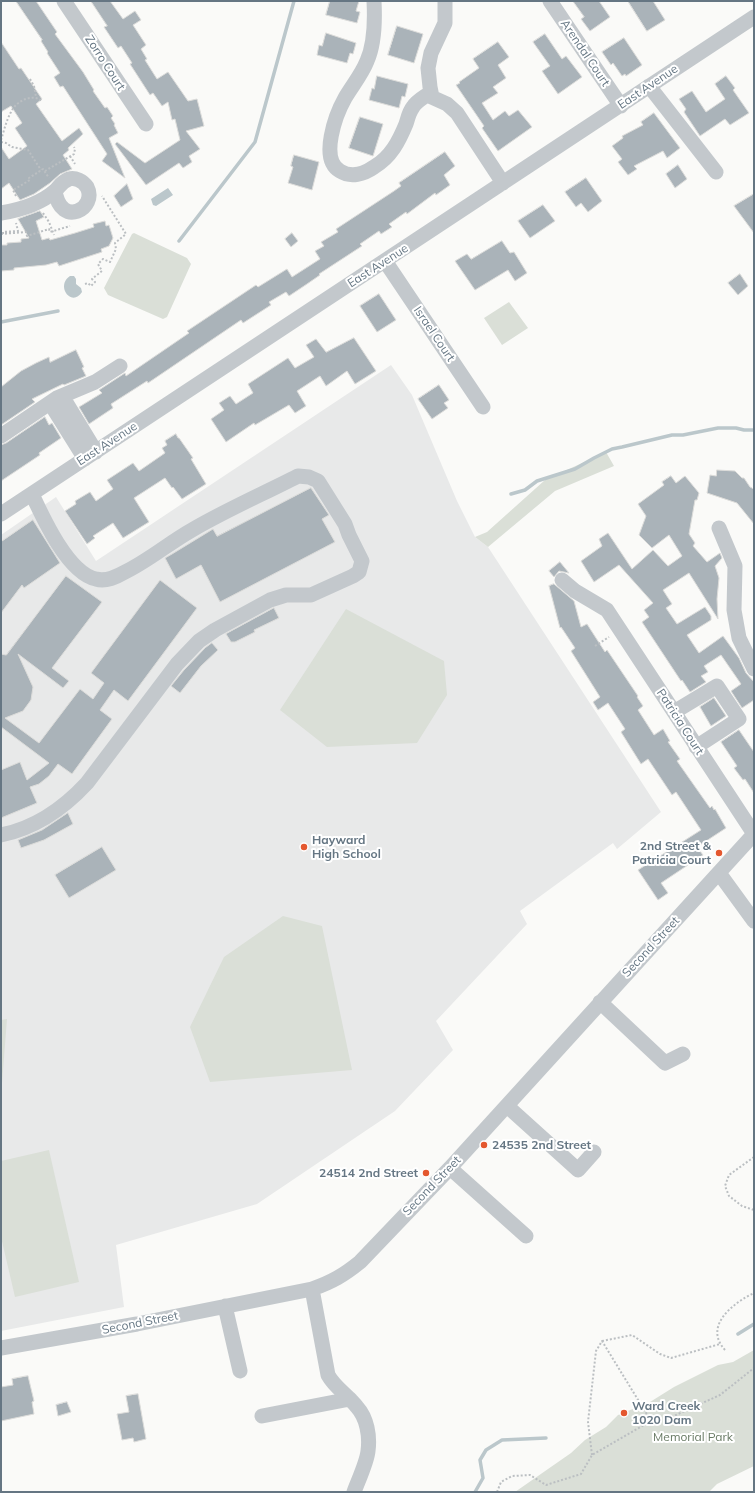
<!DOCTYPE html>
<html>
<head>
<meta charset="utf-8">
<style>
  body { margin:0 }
  #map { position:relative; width:755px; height:1493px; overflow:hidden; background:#fafaf8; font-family:Mulish,sans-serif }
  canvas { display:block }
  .frame { position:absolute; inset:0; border:2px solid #657683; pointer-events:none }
</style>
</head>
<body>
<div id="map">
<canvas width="755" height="1493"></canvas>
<div class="frame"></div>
</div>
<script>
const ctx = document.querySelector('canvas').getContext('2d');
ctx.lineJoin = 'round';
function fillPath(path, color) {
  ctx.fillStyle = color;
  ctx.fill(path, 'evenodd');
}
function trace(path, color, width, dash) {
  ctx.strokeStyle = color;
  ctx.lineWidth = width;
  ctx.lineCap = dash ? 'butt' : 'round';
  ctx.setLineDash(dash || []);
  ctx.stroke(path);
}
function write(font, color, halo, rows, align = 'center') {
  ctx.font = font + ' Mulish,sans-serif';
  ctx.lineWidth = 4;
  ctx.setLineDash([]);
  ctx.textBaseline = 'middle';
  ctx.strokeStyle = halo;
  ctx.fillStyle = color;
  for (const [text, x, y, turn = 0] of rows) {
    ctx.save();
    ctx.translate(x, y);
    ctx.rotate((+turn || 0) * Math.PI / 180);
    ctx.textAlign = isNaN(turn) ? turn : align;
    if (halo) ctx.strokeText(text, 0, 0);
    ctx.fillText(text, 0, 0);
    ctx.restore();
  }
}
fillPath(new Path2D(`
  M391,365L412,395L457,501L475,537L488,547L661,812L617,849L613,843L520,911L527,924L436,1021L453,1050L395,1111L257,1204L116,1245L124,1307L1,1331V535L56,497L96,561Z`), '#e8e9e9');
fillPath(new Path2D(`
  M134,233L187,258L191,264L167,317L163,319L108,295L104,288L132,234Z
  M509,302L528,328L502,345L484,318Z
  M606,452L614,466L555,491L488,547L475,537L487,532L545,480Z
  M346,609L444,661L447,695L417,743L327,747L280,710Z
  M283,916L322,926L352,1070L210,1082L190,1027L224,957Z
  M7,1019L1,1096V1020Z
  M49,1150L79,1282L15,1297L1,1237V1161Z
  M754,1350V1466L717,1484L709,1492H515L571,1453L585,1440L606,1427L618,1415L650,1402L674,1387L718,1365L733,1362Z`), '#dadfd7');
fillPath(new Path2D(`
  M168,188L173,195L156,206L153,205L151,199Z
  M70,276H74L76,279V284L81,288L82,292C72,308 55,286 70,276Z`), '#bbc7cb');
trace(new Path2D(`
  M179,241L255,142L294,1
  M1,322L58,311
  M511,494L525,490L537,481L575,469L594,458L612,449L622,447L672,435H683L718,428H736L744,430H754
  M738,1334L754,1324
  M475,1492L483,1478L480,1460L486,1450L502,1440L546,1438`), '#bbc7cb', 3.5);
const building = new Path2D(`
  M16,1H36L57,32L55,34L83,72L94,90L93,91L105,108L107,107L113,116L111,118L115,124L114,125L118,133L109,138L125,178L102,161L107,154L63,86L60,87L54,77L60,73L47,53L48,52L41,41L42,40Z
  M91,1H110L123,19L135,11L141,20L133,25L146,45L141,49L147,59L145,60L157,79L168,72L188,101L197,99L204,126L186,131L200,149L189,156L192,162L183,168L179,163L146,185L115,144L117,142L145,163L180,140L175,119L172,120L168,102L162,106L153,93L150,95L130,64L132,63L121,46L118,48L104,27L107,26Z
  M330,1H359L356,11L360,12L357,23L326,15Z
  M573,1H599L610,17L590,31L581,19L584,17Z
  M628,1H653L665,20L647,31Z
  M397,26L423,34L414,63L388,55Z
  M326,33L356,43L353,54L350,53L347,63L317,55L319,45L322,46Z
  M545,34L562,59L566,56L582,77L558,94L542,71L550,66L533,42Z
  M624,38L642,65L626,76L625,74L622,76L613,63L611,65L602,52Z
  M1,42L19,69L21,68L42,99L36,104L62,141L79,128L83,134L68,148L69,150L63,155L72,169L60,174L50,183L34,194L20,200L9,183L1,189V147L9,159L27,146L15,128L22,123L11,106L1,112Z
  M498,42L509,57L498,65L506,78L493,87L498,93L482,103L493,120L505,111L509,116L518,110L532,127L498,151L482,128L484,126L456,85L460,83L459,82L479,68L473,59Z
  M377,76L408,84L405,97L402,96L399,108L369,100L372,88L374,89Z
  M726,76L735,88L733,90L749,113L730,125L725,119L700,136L684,112L686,109L679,99L692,91L706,112L725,99L715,84Z
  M654,113L680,148L667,158L663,151L634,166L637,169L628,175L618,162L622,159L612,146L623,138L622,136L643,125L641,122Z
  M360,117L383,124L373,156L349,148Z
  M445,152L455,166L444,175L450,185L436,195L435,193L407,214L406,212L389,224L392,227L381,234L379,231L360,244L362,246L319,274L320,275L307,284L289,296L286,292L269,302L271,305L243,323L241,320L148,383L147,381L111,404L113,408L89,424L79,407L102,393L99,390L125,373L126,376L189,333L187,331L256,285L258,287L287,269L292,277L320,259L315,251L324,246L321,242L338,232L336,229L394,191L401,186L399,183Z
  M294,155L319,162L312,190L288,183L293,167L291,166Z
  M678,165L687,179L675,188L666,174Z
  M586,178L602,201L588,212L581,203L576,207L565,192Z
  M127,184L133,199L121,207L114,196Z
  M754,194V233L734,206Z
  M543,205L555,221L530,238L518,221Z
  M40,211L44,217L36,221L42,240L49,238L50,240L75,233L94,227L93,224L105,221L106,226L109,225L113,238L109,246L101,249L102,252L59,266L57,262L46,265L14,268V270L1,271V245H7V243L21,242V239L29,238L18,219Z
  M292,233L298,241L291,247L285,239Z
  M502,241L510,253L514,252L527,273L515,281L508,270L475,290L455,261L467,254L471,259Z
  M740,274L748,286L738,295L728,283Z
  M379,294L396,320L377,332L360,306Z
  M354,338L376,371L355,384L347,371L326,386L320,376L297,391L306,406L295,413L289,405L255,425L254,423L226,442L211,419L224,410L219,403L230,396L236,404L253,393L248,384L288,358L295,368L314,357L306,345L316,339L326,352Z
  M76,350L84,367L82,368L86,376L64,385L63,384L32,399L35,402L1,425V387L21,371L36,363L49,357L50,362Z
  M439,385L449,400L444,403L448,408L432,419L418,399Z
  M45,417L49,425L52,423L61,438L39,453L40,455L1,481V445L6,443Z
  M176,434L178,438H179L193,458L191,459L206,484L182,499L173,487L172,488L165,478L134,498L149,522L123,538L113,523L93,536L95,538L87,544L65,511L76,504L75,501L90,492L96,501L113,489L107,480L133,463L139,471L165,453L162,448L167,445L165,441Z
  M717,470L735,471L742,478H744L750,487L752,488L754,490V524L737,503L707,493L710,475L716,476Z
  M671,476L676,483L685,476L699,493L697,500H695L689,534L695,543L693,546L707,562L720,553L722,558L715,566L719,578L717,599L718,619L689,573L663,590L672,604L666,608L677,624L705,607L711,616V620L687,635L699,653L723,636L739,658L746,673L754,682V700L742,708L731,691L741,684L721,655L704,666L708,672L701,676L706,682L690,692L682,680L681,681L642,622L649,617L644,610L653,603L619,565L594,582L581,561L602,546L599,539L608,533L632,569L653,550L668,566L682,556L669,535L652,548L639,535L646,516L638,504L664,485L662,482Z
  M311,488L329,515L322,519L335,542L220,602L201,565L176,579L165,558L172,554L213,529L217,536Z
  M33,520L60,563L24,588L22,585L1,613V542Z
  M560,562L569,573L559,571L554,577L549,571Z
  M66,576L102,602L52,668L69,681L63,688L18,654L33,687L31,700L23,711L5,718L39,743L80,689L93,699L104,683L91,673L160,580L197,608L128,701L114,690L100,710L112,719L72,774L58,764L49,776L39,784L30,787L37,803L1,818V770L20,762L27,780L49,763L1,727V654L6,655Z
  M554,584L574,601L581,627L587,624L605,652L607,650L638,696L637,697L643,706L638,710L654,735L663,729L670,741L668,742L680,759L677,761L710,808L712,806L714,810L715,809L726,828L697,847L703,855L661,883L668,893L658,900L638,870L701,830L676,792L672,795L648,759L641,764L621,732L625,729L608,703L598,710L593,702L600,697L571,651L575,648L561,627L560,628L549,586Z
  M274,608L279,618L254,630L255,632L235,642H231L226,634Z
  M212,643L218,650L201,666L180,693L171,686L184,670L205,648Z
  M714,698L726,716L711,726L700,707Z
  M739,730L754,752V793L745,779L743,780L734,768L737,766L721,742Z
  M68,813L73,824L44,840L21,848L18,840L42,830Z
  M102,847L116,870L69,898L55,875Z
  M28,1376L34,1401L32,1402L34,1414L1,1421V1387L13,1385L12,1379Z
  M138,1394L146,1439L134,1442L133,1438L122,1440L117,1414L129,1412L126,1396Z
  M67,1402L71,1412L58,1416L56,1405Z`);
fillPath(building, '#aab3b9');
trace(building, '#dcdcda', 1);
trace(new Path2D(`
  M30,79L34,86L36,97
  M1,140C4,131 6,121 11,112C16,101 32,93 42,101
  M1,142L6,143L12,147L28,150L41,170
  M70,156L75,164
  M45,171L74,154L75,149L74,147
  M16,196L13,190L30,180L29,178L43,169L49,178
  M43,213L49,222L54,235
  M1,234L26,232L27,236L49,229L50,232L70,226
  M3,234V232L18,231L16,223
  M85,284L88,283L91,286L95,282L92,279L102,271L98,264L103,259L110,262L116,249L115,243L126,234L102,196
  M595,646L609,637
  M754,1157L729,1175L725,1186L729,1196L742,1206L754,1210
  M602,1341L632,1335L660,1354L671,1358L720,1344
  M725,1350C703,1326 733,1303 754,1293
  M592,1455L588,1422L596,1351L602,1341L651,1421
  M497,1492L501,1482L512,1476L530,1475L546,1485L581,1474L592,1455L651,1421L665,1420L720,1395L754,1368`), '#bbbfc2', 2, [2, 2]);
trace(new Path2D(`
  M64,1L146,124
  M374,1C375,20 375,43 367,61C362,74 352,86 345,98C336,114 319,159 340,171C351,178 364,174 374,167C391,157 399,141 406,124C408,118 409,112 413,107C416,102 421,99 427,95L447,104L457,113L503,183
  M550,1L621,106
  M649,86L716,172
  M432,97L430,87L428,68L431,53L445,23V1
  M1,213C20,210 40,204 55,191C60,186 61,182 69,179C75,177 83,181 87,187C98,208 61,229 55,191
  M385,261L483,407
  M62,396L96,452
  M50,403L85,459
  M1,436L57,398L95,382L120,366
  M1,514L754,17
  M719,528L735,566L734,610L739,638L754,669
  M562,580L575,591L607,610L754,834
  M674,712L717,686L739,719L696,747
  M1,835C36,828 63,809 87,783L177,664L199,641L215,630L270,600L286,595H311L353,576L359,572L362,561L349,535L345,524L318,481L309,477L298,476C263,494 226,510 192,530C169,543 148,561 125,572C116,577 106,582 96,579C68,573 43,518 32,494
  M719,873L754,921
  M600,1002L665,1063L683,1054
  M507,1106L578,1170L594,1152
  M450,1168L526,1236
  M312,1289L328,1375C335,1388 348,1395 357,1407C367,1418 370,1436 368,1451C367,1462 358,1481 354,1492
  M225,1306L240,1371
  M1,1348L137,1324L312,1289C332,1282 344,1275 360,1262L450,1168L754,834
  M262,1416L350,1399`), '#c3c8cc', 15);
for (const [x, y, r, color] of [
  [304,847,4,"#e4572e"],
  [719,853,4,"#e4572e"],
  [484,1145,4,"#e4572e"],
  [426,1173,4,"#e4572e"],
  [624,1413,4,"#e4572e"]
]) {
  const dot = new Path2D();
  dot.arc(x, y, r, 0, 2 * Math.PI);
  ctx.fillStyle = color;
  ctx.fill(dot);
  trace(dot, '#fff', 1.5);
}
write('12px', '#657683', '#fff', [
  ["Arendal Court",585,53,56],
  ["Zorro Court",105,63,57],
  ["East Avenue",648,87,-34],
  ["East Avenue",378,266,-33],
  ["Israel Court",434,334,56],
  ["East Avenue",107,444,-33],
  ["Patricia Court",680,722,57],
  ["Second Street",651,947,-47],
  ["Second Street",432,1186,-46],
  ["Second Street",140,1323,-11]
]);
write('bold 12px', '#657683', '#fff', [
  ["Hayward",312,840],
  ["High School",312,854],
  ["2nd Street &",711,846,"right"],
  ["Patricia Court",711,860,"right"],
  ["24535 2nd Street",492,1145],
  ["24514 2nd Street",418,1173,"right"],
  ["Ward Creek",632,1406],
  ["1020 Dam",632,1420]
], 'left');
write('12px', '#687a64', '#fff', [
  ["Memorial Park",693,1437]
]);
</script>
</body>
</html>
